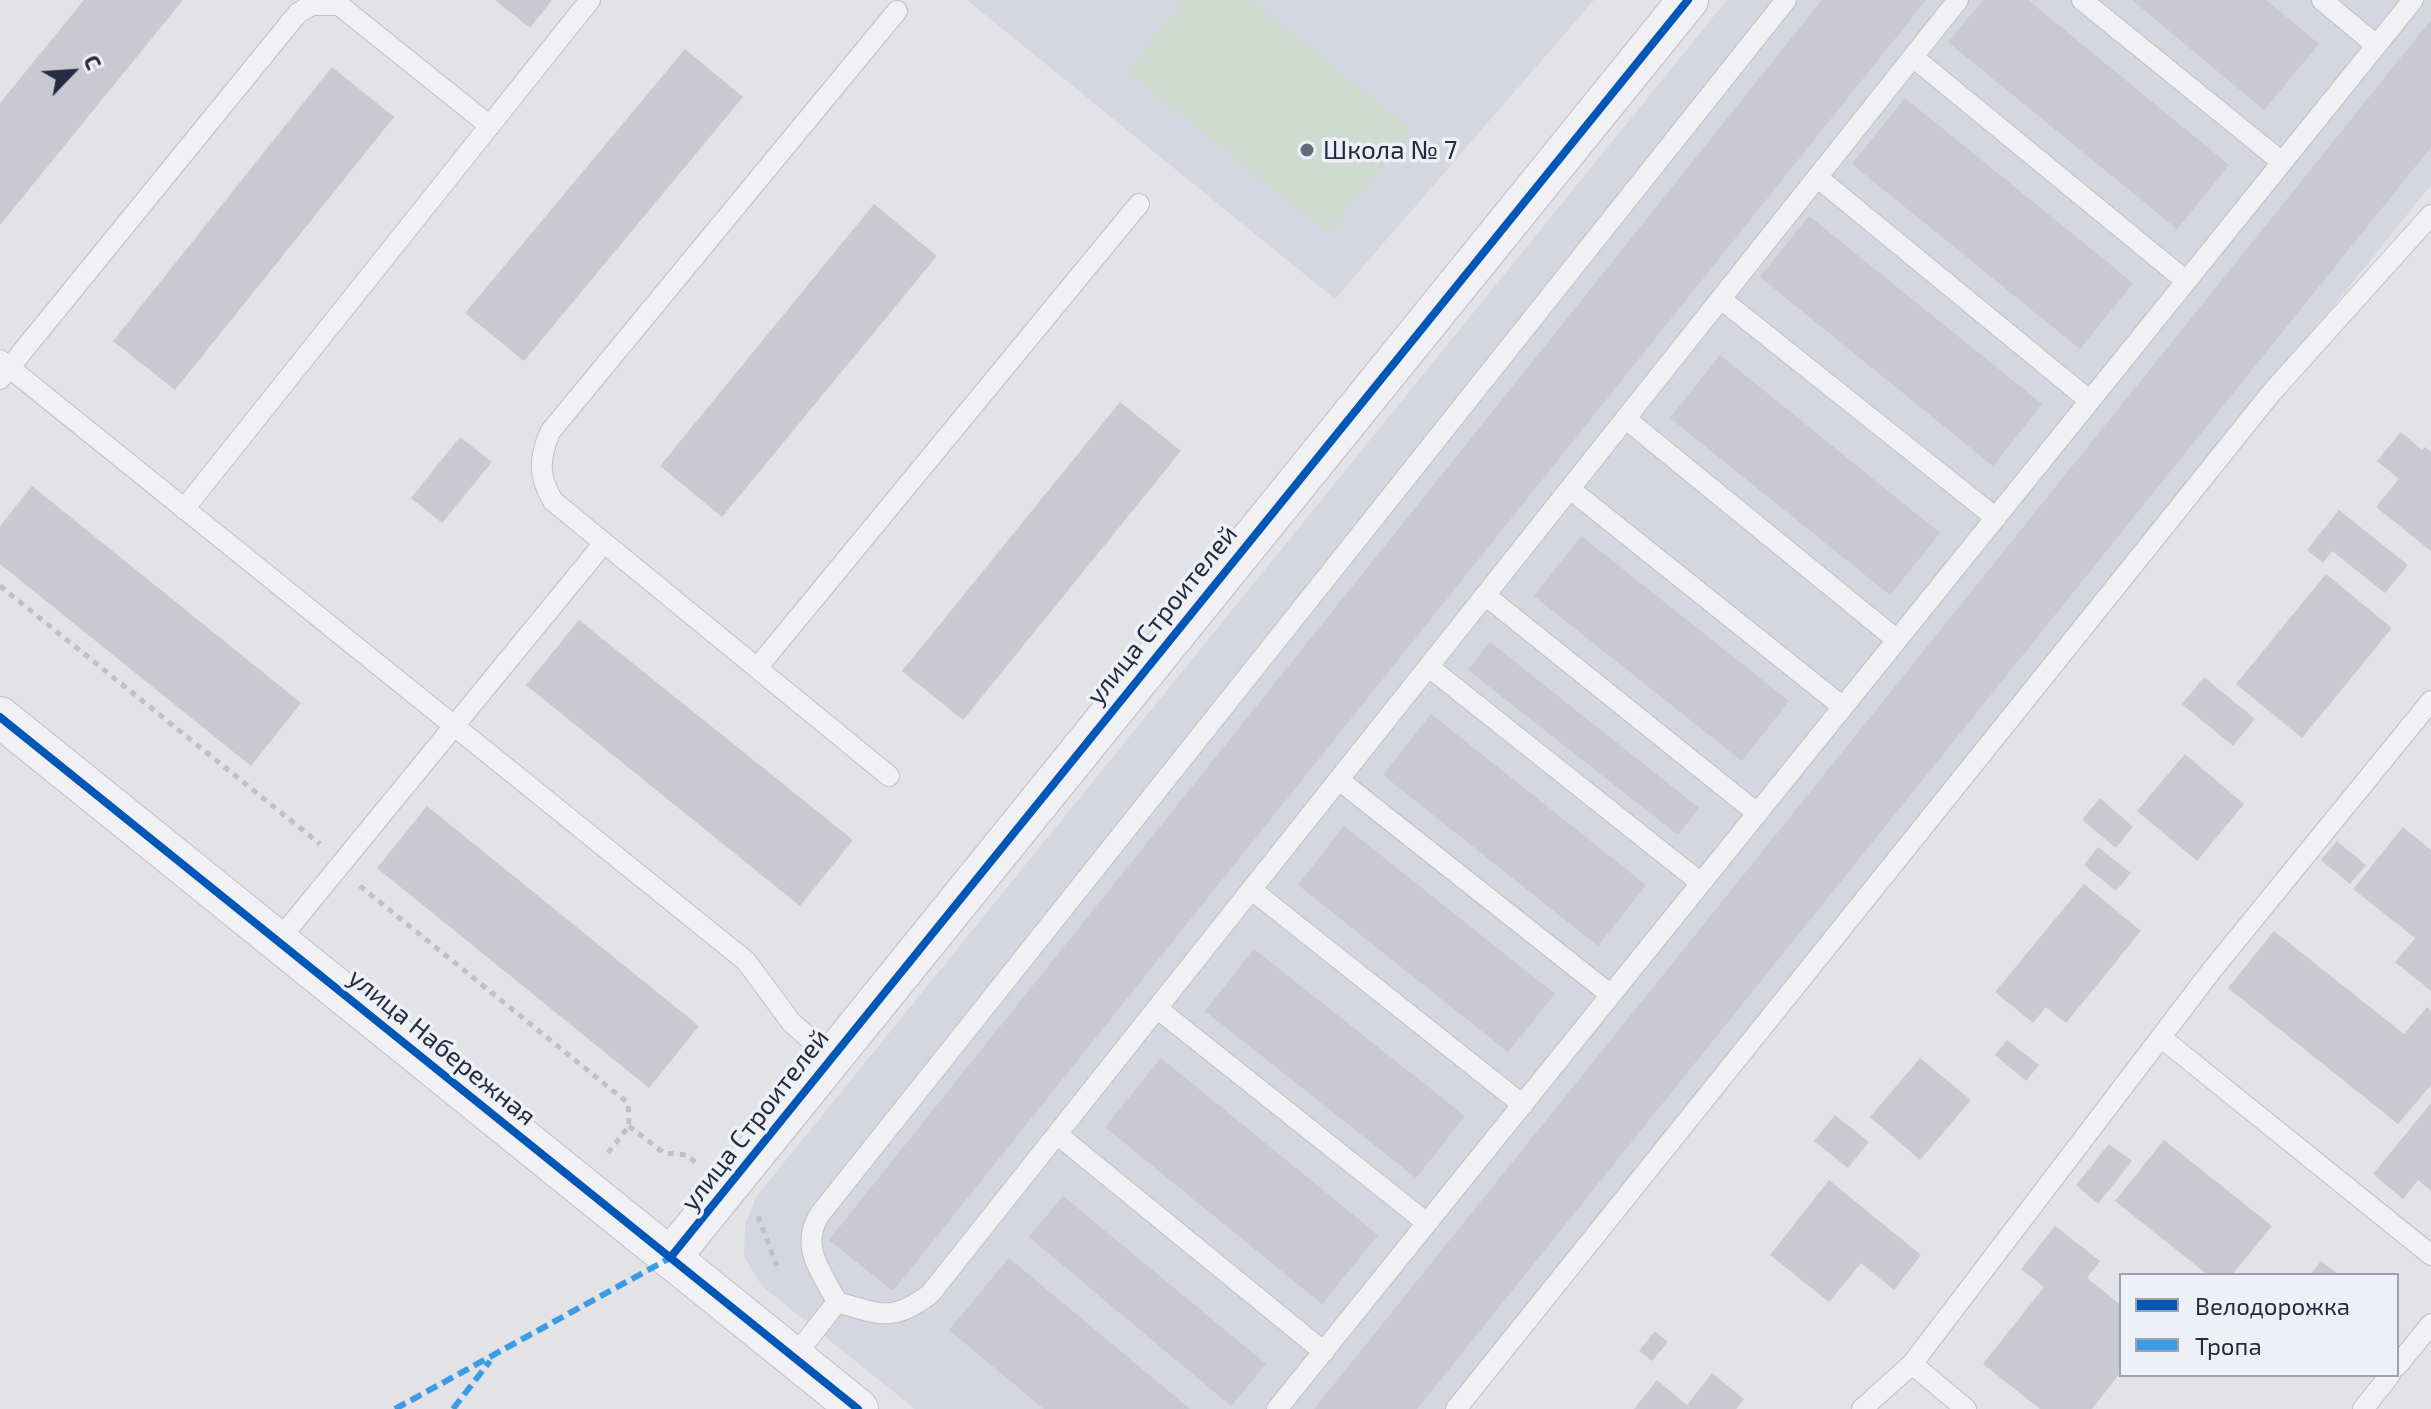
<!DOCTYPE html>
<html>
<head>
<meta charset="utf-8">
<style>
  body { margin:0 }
  #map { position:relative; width:2431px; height:1409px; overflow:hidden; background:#e2e2e7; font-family:"Exo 2",sans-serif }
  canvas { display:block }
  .legend { position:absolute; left:2119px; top:1273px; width:280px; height:104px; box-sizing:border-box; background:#eef0f7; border:2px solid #9ea1af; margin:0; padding:10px 14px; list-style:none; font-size:24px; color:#262b42 }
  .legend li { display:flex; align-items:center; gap:16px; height:40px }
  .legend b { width:40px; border:2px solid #9ea1af }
  .north { position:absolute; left:32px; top:32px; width:80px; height:80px; -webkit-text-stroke:6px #eef0f7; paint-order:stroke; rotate:65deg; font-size:22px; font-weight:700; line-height:32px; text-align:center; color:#262b42 }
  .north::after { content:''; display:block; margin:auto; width:28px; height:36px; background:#262b42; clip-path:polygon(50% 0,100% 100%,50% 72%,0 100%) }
</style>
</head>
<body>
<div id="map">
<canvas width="2431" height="1409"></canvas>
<ul class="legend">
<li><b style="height:10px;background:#0057b8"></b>Велодорожка</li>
<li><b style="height:10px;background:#3c9ce3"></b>Тропа</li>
</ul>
<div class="north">С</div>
</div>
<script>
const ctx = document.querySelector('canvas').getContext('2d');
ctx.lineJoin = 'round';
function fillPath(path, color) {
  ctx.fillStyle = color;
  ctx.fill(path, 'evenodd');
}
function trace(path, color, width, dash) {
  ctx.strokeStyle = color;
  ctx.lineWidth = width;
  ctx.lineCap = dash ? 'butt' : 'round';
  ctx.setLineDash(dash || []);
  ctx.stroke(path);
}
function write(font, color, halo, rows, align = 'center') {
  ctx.font = font + ' "Exo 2",sans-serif';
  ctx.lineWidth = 7;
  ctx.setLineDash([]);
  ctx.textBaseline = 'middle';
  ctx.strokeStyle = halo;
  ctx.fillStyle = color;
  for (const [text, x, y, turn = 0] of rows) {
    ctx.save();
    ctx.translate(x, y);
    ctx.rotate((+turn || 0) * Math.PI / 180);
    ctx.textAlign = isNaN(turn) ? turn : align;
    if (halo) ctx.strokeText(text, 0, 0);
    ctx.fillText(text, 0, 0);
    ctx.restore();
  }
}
fillPath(new Path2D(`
  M967,0H1594L1335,299Z
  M1727,0H2431V185L1445,1409H915L762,1286L744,1256L745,1225L756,1197Z`), '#d4d6e0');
fillPath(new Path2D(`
  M1184,0H1253L1412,130L1328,234L1127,71Z`), '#cfdad1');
fillPath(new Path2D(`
  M84,0H183L0,225V103Z
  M495,0H552L530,28Z
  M1822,0H1926L893,1291L829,1240Z
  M1983,0H2028L2229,165L2177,229L1948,42Z
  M2132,0H2266L2319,44L2264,110Z
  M2431,20V147L1417,1409H1314Z
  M685,49L743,97L524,361L465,313Z
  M332,67L394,117L175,390L113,341Z
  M1905,98L2133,283L2080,349L1852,164Z
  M874,204L937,256L722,517L660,466Z
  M1809,216L2042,404L1993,466L1760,277Z
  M1720,355L1940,533L1890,595L1670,418Z
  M1120,402L1181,451L963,720L902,671Z
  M2401,432L2422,450L2425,447L2431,452V551L2376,507L2399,479L2377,461Z
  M460,437L492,462L442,523L411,498Z
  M32,486L301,703L251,766L0,564V526Z
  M2339,510L2408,565L2385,593L2332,551L2323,563L2307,550Z
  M1581,536L1789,701L1742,761L1534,596Z
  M2326,574L2392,628L2302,738L2236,684Z
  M579,620L853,840L800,906L526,685Z
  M1490,642L1699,808L1678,835L1468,670Z
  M2204,677L2255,719L2233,746L2182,704Z
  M1431,714L1646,885L1598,946L1383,775Z
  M2185,754L2244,804L2197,861L2137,811Z
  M2100,798L2133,827L2116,848L2082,820Z
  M427,806L699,1026L649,1088L377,868Z
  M1344,826L1555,994L1508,1052L1298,885Z
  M2403,827L2431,850V991L2395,962L2415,938L2353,889Z
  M2337,841L2366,865L2350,884L2321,860Z
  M2098,847L2131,873L2116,891L2084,865Z
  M2084,884L2141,931L2066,1023L2046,1007L2033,1023L1995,992Z
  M2274,931L2404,1034L2427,1007L2431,1011V1085L2398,1124L2228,988Z
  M1254,949L1465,1116L1416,1178L1205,1011Z
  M2007,1040L2039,1065L2026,1081L1995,1055Z
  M1161,1058L1378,1235L1322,1304L1105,1127Z
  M1920,1058L1971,1100L1920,1160L1870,1117Z
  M2431,1103V1191L2418,1180L2403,1199L2373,1174Z
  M1835,1115L1869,1142L1848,1168L1814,1141Z
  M2164,1140L2272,1226L2232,1275H2208L2115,1201Z
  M2109,1144L2132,1161L2098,1204L2076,1185Z
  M1829,1180L1921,1255L1894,1290L1861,1263L1829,1302L1770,1255Z
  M1063,1196L1266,1364L1231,1406L1029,1237Z
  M2055,1226L2100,1261L2087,1278L2121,1305V1372L2092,1409H2040L1983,1364L2044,1287L2021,1269Z
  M1009,1258L1190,1409H1044L949,1330Z
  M2321,1261L2339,1275H2310Z
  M1655,1331L1668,1342L1652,1361L1639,1351Z
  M1712,1373L1744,1399L1736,1409H1634L1657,1380L1687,1405Z`), '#c9c9cf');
const lane = new Path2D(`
  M2082,0L2282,162
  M2322,0L2376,45
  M1913,57L2186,281
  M1817,177L2090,401
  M1721,299L1996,518
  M0,360L746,961L791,1022L830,1057
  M0,379L298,13L312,5H339L490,126
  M1626,419L1897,640
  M1570,489L1843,707
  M184,509L590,0
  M1485,595L1757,813
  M1429,667L1701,883
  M757,668L1139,204
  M889,776L553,501C538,476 539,459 550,432L897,11
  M1339,780L1611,995
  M1252,890L1523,1105
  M278,941L604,543
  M1158,1009L1427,1223
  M2163,1039L2431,1255
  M1058,1135L1324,1352
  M837,1302C821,1271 799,1246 820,1214L1786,0
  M794,1357L837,1302C879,1314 892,1323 930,1294L1958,0
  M1912,1364L2212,970L2431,701
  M2397,1366L2431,1324
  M1277,1409L2413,0
  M1456,1409L2272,392L2431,215
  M1862,1409L1912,1364L1966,1409
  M2363,1409L2390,1375`);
const street = new Path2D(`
  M0,717L858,1409
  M670,1258L1688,0`);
trace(lane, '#bfbfc5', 22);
trace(street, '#bfbfc5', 42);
trace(new Path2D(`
  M0,586L320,844
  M360,886L628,1103L629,1126L608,1153
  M629,1126L664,1153L687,1155L696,1163
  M758,1216L777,1266`), '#bfc1c7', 5, [6, 6]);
trace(lane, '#f1f1f3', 20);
trace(street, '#f1f1f3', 40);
trace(new Path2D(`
  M395,1409L670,1258
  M453,1409L490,1361`), '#3c9ce3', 6, [12, 6]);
trace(new Path2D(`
  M0,717L858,1409
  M670,1258L1688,0`), '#0057b8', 8);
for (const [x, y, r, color] of [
  [1307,150,8,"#686b7c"]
]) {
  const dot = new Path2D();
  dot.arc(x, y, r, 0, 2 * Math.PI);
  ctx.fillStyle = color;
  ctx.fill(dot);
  trace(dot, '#eef0f7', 3);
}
write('26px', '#262b42', '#eef0f7', [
  ["Школа № 7",1323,150]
], 'left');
write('26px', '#262b42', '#eef0f7', [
  ["улица Строителей",1162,615,-51],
  ["улица Набережная",442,1047,39],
  ["улица Строителей",755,1120,-52]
]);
</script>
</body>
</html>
